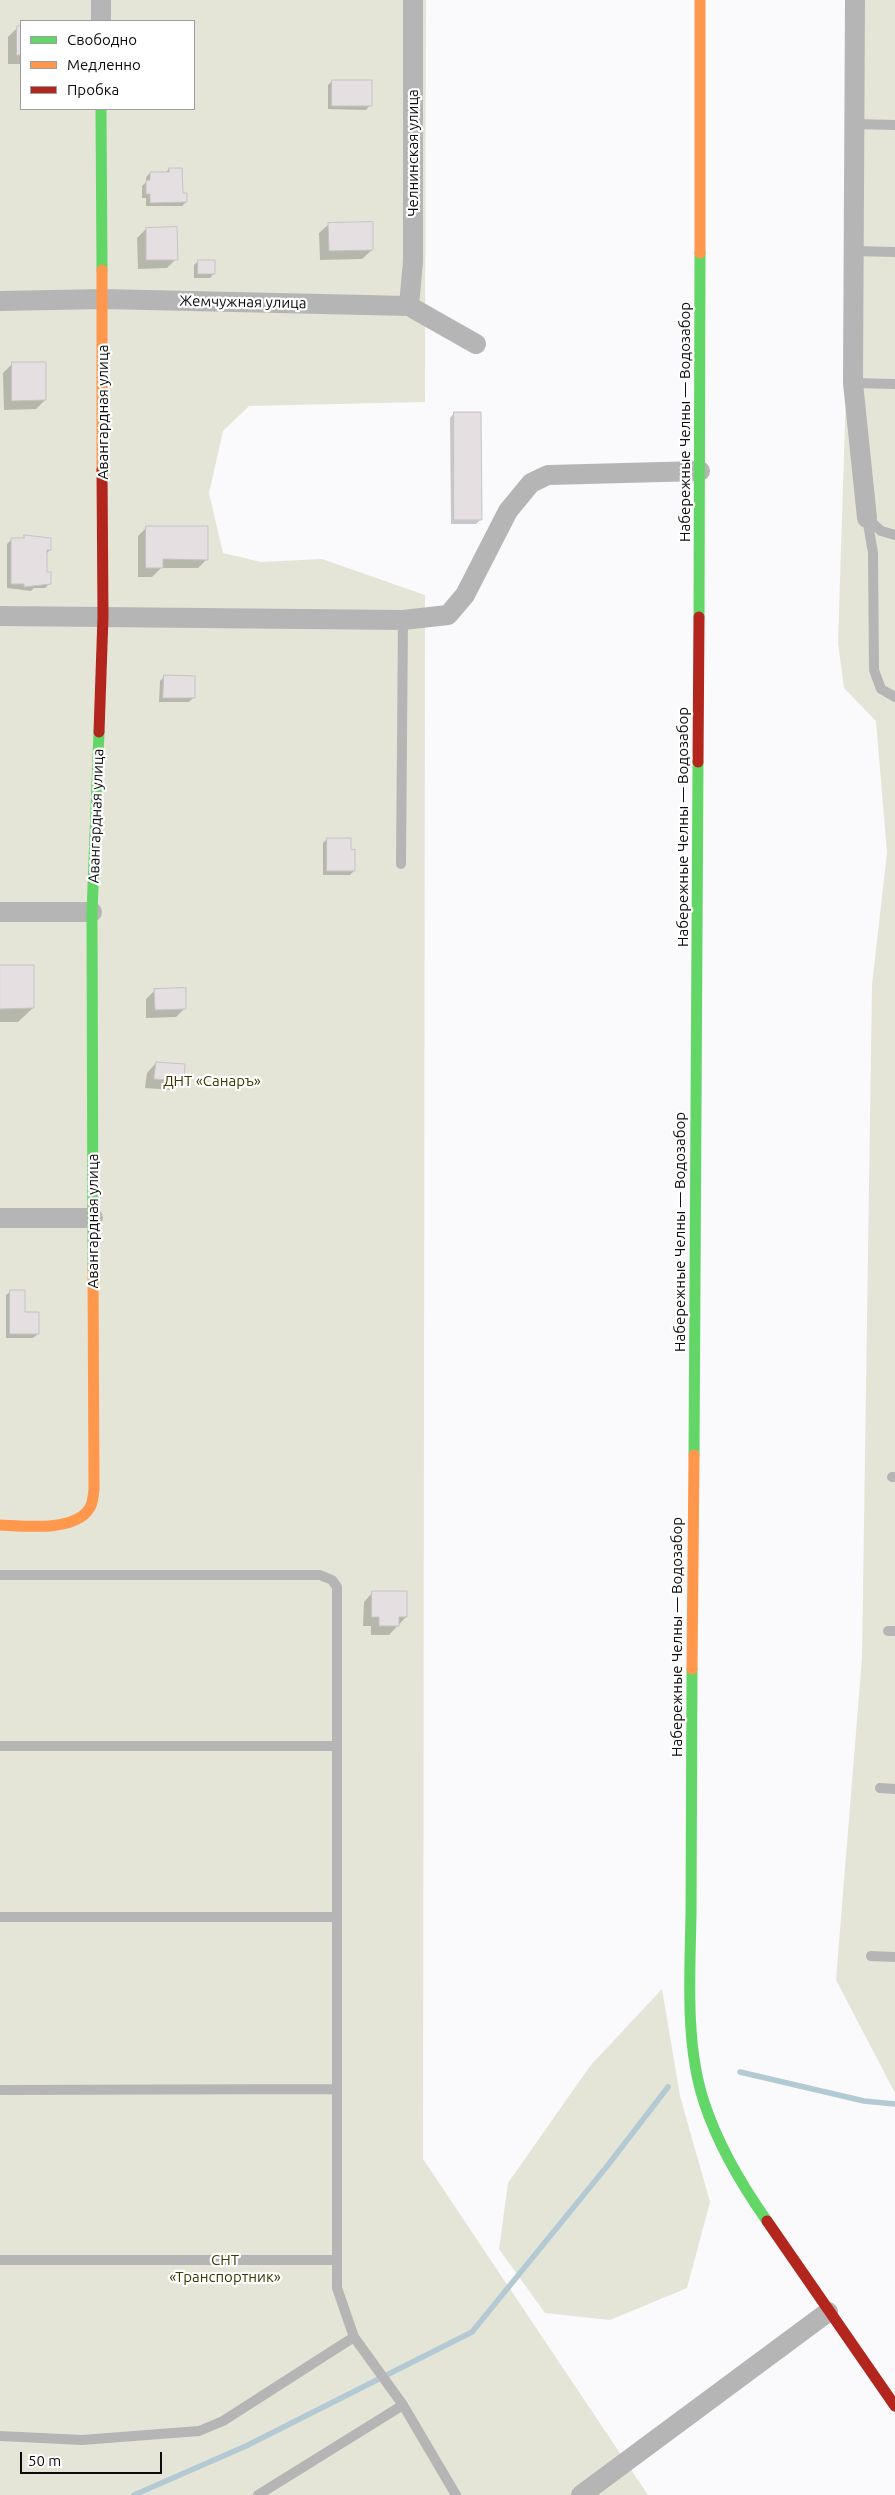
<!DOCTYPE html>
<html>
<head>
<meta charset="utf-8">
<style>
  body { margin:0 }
  #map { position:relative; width:895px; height:2495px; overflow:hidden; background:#faf9fc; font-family:Ubuntu,sans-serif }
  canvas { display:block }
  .legend { position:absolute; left:20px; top:20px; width:175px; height:90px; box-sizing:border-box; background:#fff; border:1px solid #9e9e9e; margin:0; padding:6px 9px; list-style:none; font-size:15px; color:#0c0c0d }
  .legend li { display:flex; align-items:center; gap:10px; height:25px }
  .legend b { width:25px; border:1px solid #9e9e9e }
  .scale { position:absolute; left:20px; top:2452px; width:142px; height:22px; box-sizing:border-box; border:2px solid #0c0c0d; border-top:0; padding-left:6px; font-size:15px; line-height:18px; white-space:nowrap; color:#0c0c0d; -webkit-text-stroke:4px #fff; paint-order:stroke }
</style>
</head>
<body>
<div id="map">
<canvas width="895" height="2495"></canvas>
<ul class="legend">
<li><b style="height:6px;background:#63d668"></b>Свободно</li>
<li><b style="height:6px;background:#ff974d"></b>Медленно</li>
<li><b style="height:6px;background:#b3261e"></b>Пробка</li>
</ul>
<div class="scale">50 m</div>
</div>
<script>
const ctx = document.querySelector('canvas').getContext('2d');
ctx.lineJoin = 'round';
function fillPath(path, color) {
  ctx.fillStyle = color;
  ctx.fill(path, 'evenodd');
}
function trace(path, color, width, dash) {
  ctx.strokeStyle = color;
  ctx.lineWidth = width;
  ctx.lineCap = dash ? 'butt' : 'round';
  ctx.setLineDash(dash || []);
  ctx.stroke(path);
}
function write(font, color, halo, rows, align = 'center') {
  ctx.font = font + ' Ubuntu,sans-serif';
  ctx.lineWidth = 4.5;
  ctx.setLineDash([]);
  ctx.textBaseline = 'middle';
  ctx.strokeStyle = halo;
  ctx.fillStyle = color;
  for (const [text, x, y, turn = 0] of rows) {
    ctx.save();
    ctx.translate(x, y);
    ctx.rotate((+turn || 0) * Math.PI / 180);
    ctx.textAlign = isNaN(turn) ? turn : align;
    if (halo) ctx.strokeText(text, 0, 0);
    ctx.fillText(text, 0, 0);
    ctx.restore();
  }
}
fillPath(new Path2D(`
  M0,0H426L425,402L249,406L223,431L209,493L223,553L261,562L322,559L425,595L423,2159L648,2495H0ZM21,21H194V109H21Z
  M849,0H895V2093L836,1980L862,1658L872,985L887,853L876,721L844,688L838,643L846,393Z
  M662,1989L680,2096L710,2202L687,2288L610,2320L545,2313L499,2249L508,2183L590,2066Z`), '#e4e5d6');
fillPath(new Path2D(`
  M18,27H21V64H8V37Z
  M332,81L370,105L366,110L328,109V85Z
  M169,169L186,202L182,206H146V198H142V186L146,182V177L150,173H165Z
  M329,224L372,250L362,259L320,260L319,233Z
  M146,229L176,259L167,268L138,269L137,238Z
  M198,261L214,273L210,278H194V265Z
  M12,364L45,400L36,409L4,410L3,373Z
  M454,413L480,520L476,524H451L450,418Z
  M147,527L207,559L198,568H161L152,577H138V536Z
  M36,537L50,550L46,554L45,573L49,584L45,588H34L31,591L7,588V544L12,539Z
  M164,677L193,698L189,702H159L160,681Z
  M327,839L350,851L354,871L350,875H323V843Z
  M0,966L33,1008L18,1022H0Z
  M155,990L185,1008L176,1017L146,1018V999Z
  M156,1063L182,1081L173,1090L145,1088L147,1073Z
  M11,1291L38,1334L33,1338H6V1295Z
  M373,1592L406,1617L389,1635H371V1626H363L364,1602Z`), '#0003');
trace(new Path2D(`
  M740,2072L864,2101L895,2104
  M134,2495L246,2446L472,2332L608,2165L668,2087`), '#b3c9d4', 5.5);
const building = new Path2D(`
  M17,26H21V55H17Z
  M332,80H372V106H332Z
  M169,168H182L183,193H187V202L150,203V194H146V181L150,180V172H169Z
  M373,222V250L329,251L328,223Z
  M177,227L178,260H146V228Z
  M198,260H215V274H198Z
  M12,362H46V400L12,401Z
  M454,412H481L482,520H454Z
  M146,526H208V560L163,559V568H146Z
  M24,535L51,538V550H47V572H51V584L24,587V584H11V538H24Z
  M164,675L195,676V698H163Z
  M327,838H351V850L355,849V871H327Z
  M0,965H34V1008L0,1009Z
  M186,988V1009L155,1010L154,989Z
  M156,1062L185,1064L184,1081L154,1079Z
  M10,1290H25V1312H39V1334H10Z
  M372,1591H407V1617H399V1626H379V1617H372Z`);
fillPath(building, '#e5dfe1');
trace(building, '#c5c3c5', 1);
trace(new Path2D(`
  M854,124L895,125
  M853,251L895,252
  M853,383L895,384
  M867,518L873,553L874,670L881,689L895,697
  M867,518L881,531L895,535
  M401,864L403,620
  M892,1477H895
  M0,1575H320L332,1580L337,1587V2288L354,2337L403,2405L456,2495
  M888,1631H895
  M0,1746H337
  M880,1788L895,1789
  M0,1917H337
  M871,1956L895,1957
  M0,2090L337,2089
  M0,2260H336
  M0,2436L82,2440L199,2431L223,2421L354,2337
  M258,2495L403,2405`), '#b6b5b5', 10);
trace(new Path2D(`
  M101,0V21
  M855,0L853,383L867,518
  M0,301L103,299L409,306L476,344
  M409,306L413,261V0
  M0,616L403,620L448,615L465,595L508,511L531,483L548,475L700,471
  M0,912H92
  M0,1218H93
  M581,2495L828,2312`), '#b6b5b5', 20);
trace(new Path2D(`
  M101,109L102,270
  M699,617L700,253
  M93,1268L92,912L99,732
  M694,1455L698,762
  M692,1669C692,1751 691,1832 691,1914C690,1974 685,2045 704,2102C718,2145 741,2184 767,2221`), '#63d668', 11);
trace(new Path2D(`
  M700,0V253
  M102,270V470
  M0,1525C24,1526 74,1532 89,1509C93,1504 93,1496 94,1490L93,1268
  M692,1669L694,1455`), '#ff974d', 11);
trace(new Path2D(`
  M99,732L103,617L102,470
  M698,762L699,617
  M767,2221L895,2406`), '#b3261e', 11);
write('15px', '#0c0c0d', '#fff', [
  ["Челнинская улица",413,153,-90],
  ["Жемчужная улица",243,302,1],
  ["Авангардная улица",103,412,-90],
  ["Набережные Челны — Водозабор",685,422,-90],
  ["Авангардная улица",96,816,-88],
  ["Набережные Челны — Водозабор",683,827,-90],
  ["Авангардная улица",93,1221,-90],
  ["Набережные Челны — Водозабор",680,1232,-90],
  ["Набережные Челны — Водозабор",677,1637,-90]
]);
write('15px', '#393a03', '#fff', [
  ["ДНТ «Санаръ»",212,1081],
  ["СНТ",225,2260],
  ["«Транспортник»",225,2277]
]);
</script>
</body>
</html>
